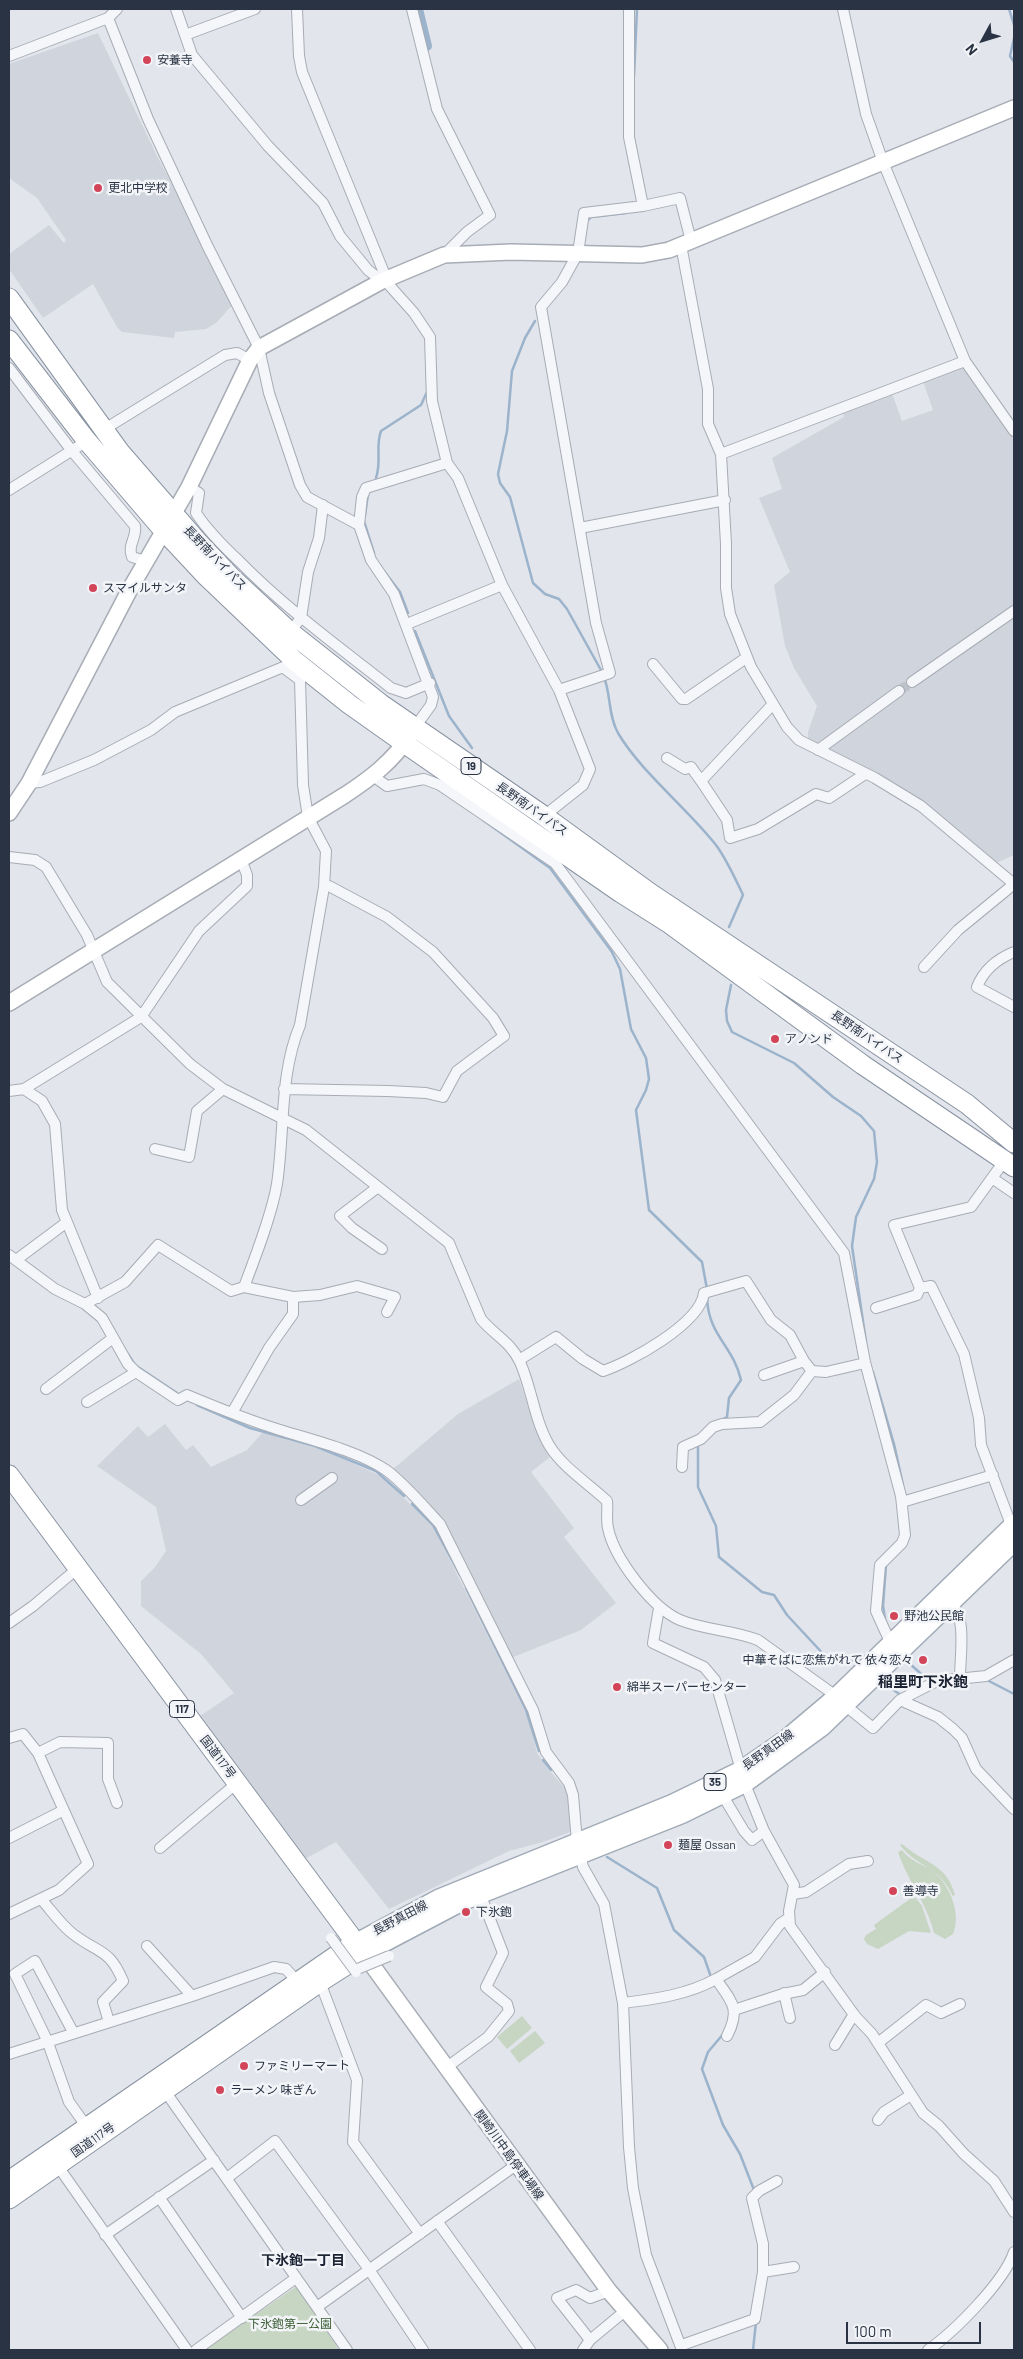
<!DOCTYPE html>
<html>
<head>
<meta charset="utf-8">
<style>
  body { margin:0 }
  #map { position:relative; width:1023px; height:2359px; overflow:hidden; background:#e2e5eb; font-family:Barlow,sans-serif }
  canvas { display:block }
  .frame { position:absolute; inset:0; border:10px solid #293343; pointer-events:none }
  .north { position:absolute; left:958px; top:15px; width:50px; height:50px; -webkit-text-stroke:4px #f2f4f8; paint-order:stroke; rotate:231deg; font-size:14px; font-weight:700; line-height:20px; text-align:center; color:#293343 }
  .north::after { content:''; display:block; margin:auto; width:18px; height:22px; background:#293343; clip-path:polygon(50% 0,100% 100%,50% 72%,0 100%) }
  .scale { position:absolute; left:846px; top:2322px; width:135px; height:22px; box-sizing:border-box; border:2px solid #293343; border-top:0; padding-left:6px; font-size:15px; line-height:18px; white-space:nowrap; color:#293343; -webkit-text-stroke:4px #f2f4f8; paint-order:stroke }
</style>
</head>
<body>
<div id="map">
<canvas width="1023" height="2359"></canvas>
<div class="frame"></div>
<div class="north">N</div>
<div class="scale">100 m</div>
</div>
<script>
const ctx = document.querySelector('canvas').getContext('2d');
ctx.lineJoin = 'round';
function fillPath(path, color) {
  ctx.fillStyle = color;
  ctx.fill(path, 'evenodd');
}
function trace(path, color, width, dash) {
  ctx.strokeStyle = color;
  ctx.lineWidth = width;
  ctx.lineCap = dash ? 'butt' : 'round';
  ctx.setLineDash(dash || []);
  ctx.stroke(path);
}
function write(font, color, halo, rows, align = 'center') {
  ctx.font = font + ' Barlow,"Noto Sans JP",sans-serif';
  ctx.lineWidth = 5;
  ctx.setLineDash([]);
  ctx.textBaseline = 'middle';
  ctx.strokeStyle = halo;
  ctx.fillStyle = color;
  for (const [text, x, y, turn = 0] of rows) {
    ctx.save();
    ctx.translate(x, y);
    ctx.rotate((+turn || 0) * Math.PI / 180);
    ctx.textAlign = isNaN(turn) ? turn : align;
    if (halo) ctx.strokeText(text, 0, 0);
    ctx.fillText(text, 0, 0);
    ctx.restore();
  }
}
fillPath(new Path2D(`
  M98,33L157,156L235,302L216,323L206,329L175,332L174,338L122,332L117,327L93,284L43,318L9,269V254L49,225L64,243L66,240L37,198L9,178V64Z
  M960,367L966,369L1014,439V855L996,863L926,806L808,741V732L817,706L794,668L785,646L774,585L790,572L759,498L782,489L772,458L844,417L842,408L891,391L902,421L933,410L923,381Z
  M519,1379L539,1438L550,1457L531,1472L574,1528L564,1537L616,1603L581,1630L511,1658L422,1497L416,1489L412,1491L392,1470L458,1414Z
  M165,1424L186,1450L193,1445L211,1467L247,1450L263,1432L291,1441L309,1443L383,1477L434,1528L521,1703L530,1723L537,1753L549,1770L566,1789L573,1831L543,1842L509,1851L389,1909L336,1842L305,1859L197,1718L234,1693L201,1654L141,1606V1581L155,1567L166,1551L156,1507L97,1466L138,1426L148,1437Z`), '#d0d4dd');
fillPath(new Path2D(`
  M902,1844C925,1864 946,1863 955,1895L953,1896C937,1864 919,1869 900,1845Z
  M902,1850C909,1860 919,1863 930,1869C949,1882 962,1913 953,1934L945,1939L934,1933C927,1903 908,1882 898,1852Z
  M914,1896L922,1906L931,1933L909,1931L878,1949L867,1944L864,1939L866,1935L876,1929L874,1925Z
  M522,2016L532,2028L507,2049L497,2037Z
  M535,2031L545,2043L519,2063L510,2051Z
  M297,2286L339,2350H204Z`), '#c7d5c3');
trace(new Path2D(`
  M1009,9L1014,25
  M1014,38L1010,56L1014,62
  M634,76L637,9
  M586,222L591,217L626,213
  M535,321L525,338L512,371L507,431L498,474L500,483L510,497L533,583L545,594L559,599L567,609L602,672
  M376,478C382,460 375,447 381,431L421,405L427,392
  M365,515L368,494
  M364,521L374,553
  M384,571L400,592L408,613
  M415,631L449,716L472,748
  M604,677C611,695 608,715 618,733C641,772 687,808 716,845C727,860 735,878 743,895L729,927
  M483,820L550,868L612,952L620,969L631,1029L646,1058L649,1079L646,1090L636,1110L649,1210L702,1262L707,1289
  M731,985L726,1010L727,1021L732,1032L794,1063L833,1097L861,1116L874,1131L877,1162L874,1179L856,1217L852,1246L866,1342
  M707,1297C708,1336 733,1345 741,1380L729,1398L727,1417L721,1420
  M128,1354L135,1365L177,1393
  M873,1372L894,1444L903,1485
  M197,1405L250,1428L315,1446L376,1471L404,1496
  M698,1443V1487L716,1526L719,1557L762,1592L774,1595L787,1615L827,1658L857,1661
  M412,1504L433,1525L460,1575
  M466,1588L526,1710L539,1751
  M885,1619L883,1606L886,1565
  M909,1663L929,1681
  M987,1680L1014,1694
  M885,1684L902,1696
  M543,1760L551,1770
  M607,1857L657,1888L674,1930L704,1957L711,1977
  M724,2033L708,2052L702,2069L723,2125L740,2154L754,2190
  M753,2350L756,2322`), '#9cb3cc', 2.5);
trace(new Path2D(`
  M418,9L427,46`), '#9cb3cc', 10);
trace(new Path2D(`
  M899,691L912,682`), '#bdc1c9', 10, [10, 5]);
const street = new Path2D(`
  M176,9L192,55L268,146L323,203L340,236L368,270L382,281
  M297,9L299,56L302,72L389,285L414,313L430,337L432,401L447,463L458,478L502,585
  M412,9L437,109L490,215L467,232L444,255
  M843,9L866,114L883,162L965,361L1014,431
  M108,18L148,119L207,245L259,348L269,393L300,485L307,497L359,525L371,560L394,594L433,697L431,705L415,727
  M185,35L255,9
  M9,56L108,18L117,9
  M643,206L680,198L691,241
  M681,245L708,389V424L721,454L726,544V588L730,614L751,667L787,727L799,740L875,778L921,806L1014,884
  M9,368L72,451L135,526C137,538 127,545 132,557L146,561
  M103,430L225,355L237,353L250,360
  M721,454L965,361
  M189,487L199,493L196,513C208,531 223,546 239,561C285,608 339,647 391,688L406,693L430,683
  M9,490L87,441
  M359,525L362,497L366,488L447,463
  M580,528L725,500
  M407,624L502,585L559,690L590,769L583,785L544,816
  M290,632L301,618L308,572L319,538L323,505
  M653,664L682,699H686L746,658
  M912,682L1014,611
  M559,690L610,673L596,623L541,307L562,282L578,253L584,213L643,206L629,137V9
  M818,750L899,691
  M667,758L685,769L691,767L701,781L773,704
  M373,776L387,786L424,779L440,785L555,863L844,1253L865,1362L901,1496L905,1535L902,1543L880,1565L876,1611L891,1644
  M701,781L727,820L730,838L758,829L816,794L829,798L865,774
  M29,783L40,782L94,760L151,730L175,712L288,665
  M9,857L35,860L46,867L87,935L107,982L190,1064L223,1089L306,1130L449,1243L481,1319C494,1335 511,1342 520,1362C532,1389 534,1419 549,1445C562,1467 589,1484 607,1501C608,1509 606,1520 608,1528C614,1558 652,1608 680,1620C704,1630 733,1630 758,1640L836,1696
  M1014,952C997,959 984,969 977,987L1014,1007
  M924,967L958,930L1014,884
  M24,1089L42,1101L55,1124L62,1210L98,1298
  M284,1089L388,1091L426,1093L443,1097L457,1071L504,1036L493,1018L433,952L387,917L329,886L324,887
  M9,1091L24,1089L141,1017L199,931L247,886V875L241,859
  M155,1149L189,1157L197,1111L223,1089
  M1005,1160L971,1207L894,1225L920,1288L931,1286L964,1354L979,1418L981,1445L1013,1530
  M992,1178L1014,1193
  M378,1187L340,1216L352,1228L382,1249
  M9,1255L55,1289L85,1304L102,1318L128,1364L136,1372L178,1400L187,1395C218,1408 248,1420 280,1430C312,1440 358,1451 386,1470C403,1482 425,1508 440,1524L533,1710L546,1752L569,1783L573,1795L577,1842
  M16,1260L67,1222
  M244,1287C255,1258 272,1214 277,1184C285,1130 279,1076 300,1025L324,887L326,851L308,817L303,785L300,680L284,668
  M85,1304L125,1282L158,1245L231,1291L244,1287L293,1297L320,1295L357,1286L395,1297L387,1312
  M876,1308L917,1295L920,1288
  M519,1360L556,1337L583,1359L603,1371C630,1362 700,1324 704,1293L746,1281L771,1320L790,1335L804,1361
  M812,1371L826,1372L865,1363
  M46,1389L113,1338
  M87,1402L136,1372
  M232,1413L269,1348L293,1314V1297
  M682,1467L683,1447L701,1439L713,1427L722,1424L760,1422L794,1395L812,1371L804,1361L764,1375
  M301,1500L332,1478
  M902,1502L993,1475
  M951,1604C967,1616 960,1657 960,1677
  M659,1608L653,1643L704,1667L715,1680L745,1784L764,1831L794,1885L789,1911L790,1926L855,2016L872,2034L923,2113L939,2126L964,2154L994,2181L1014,2212
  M9,1623L33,1606L78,1568
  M900,1700L937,1681L986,1676L1014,1660
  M846,1706L873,1728L900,1700L938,1717L953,1729L962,1738L976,1769L1014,1809
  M9,1738L23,1734L38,1753L88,1864L59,1890L9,1914
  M38,1753L60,1742L108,1743V1779L117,1803
  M726,1801L744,1831L752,1840L764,1831
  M9,1838L62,1811
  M160,1848L237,1783
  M580,1854L583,1867L604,1904L623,2003L629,2147L633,2188L646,2255L682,2350
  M793,1894L806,1892L849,1864L868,1861
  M41,1899C51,1910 61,1925 73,1934C99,1954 109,1948 123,1981L103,2002L109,2022
  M147,1946L192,1996
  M716,1979L755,1957L780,1924L789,1918
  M320,1982L357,2080L353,2142L420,2234
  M784,1993L790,2018
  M623,2003C655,1999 687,1995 716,1979C732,2002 741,2009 727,2036
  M734,2010L783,1994L803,1990L825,1972
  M73,2032L35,1961L15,1974L47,2040L69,2102L87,2127
  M878,2043L926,2005L941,2013L960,2004
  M835,2045L854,2014
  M9,2054L192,1996L274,1967L286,1969L297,1981
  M447,2067L488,2037L509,2011L507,2004L486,1987L503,1953L481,1896
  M165,2091L347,2350
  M878,2120L884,2112L911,2095
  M55,2162L187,2350
  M227,2178L275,2141L368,2268L423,2350
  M159,2197L242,2318
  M437,2221L530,2350
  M105,2235L214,2160
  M763,2272V2244L752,2198L759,2191L777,2181
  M317,2307L516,2165
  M590,2340L557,2298L576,2290L590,2298L609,2291
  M682,2345L755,2319L763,2272L794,2267
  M196,2350L296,2278
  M583,2350L590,2340L625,2311
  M928,2350C954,2332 1004,2282 1014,2252`);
const secondary = new Path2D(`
  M9,813L29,783L130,589L189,487L250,360L259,348L382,281L444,255L511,252L642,255L669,250L1014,108
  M9,1003L345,795C371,778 393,761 410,735
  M364,1954L609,2291L660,2350`);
const primary = new Path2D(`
  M356,1942L438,1898L672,1803L740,1770L785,1739L836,1696L1014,1523
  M364,1954L463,1902L682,1815L745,1784L823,1727L1014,1543`);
const highway = new Path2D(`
  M9,298L120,452L198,542L232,578L290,632L381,704L544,816L650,893L967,1104L1014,1143
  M9,340L87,441L164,531L207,577L295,661L349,704L404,743L621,893L670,924L863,1065L1014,1167
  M9,1475L364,1954L320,1982L9,2199
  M9,2181L356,1942`);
trace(street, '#a7acb5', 12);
trace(secondary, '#a7acb5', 18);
trace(primary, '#a1aab7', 19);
trace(highway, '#8993a2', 21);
trace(street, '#f5f6f9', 10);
trace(secondary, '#fff', 15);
trace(primary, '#fff', 16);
trace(highway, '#fff', 19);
const streetBridge = new Path2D(`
  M331,1938L356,1972
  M355,1970L389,1956`);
trace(streetBridge, '#a7acb5', 12, []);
trace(streetBridge, '#f5f6f9', 10);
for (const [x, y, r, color] of [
  [147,60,5,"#d24559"],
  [98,188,5,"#d24559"],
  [93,588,5,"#d24559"],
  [775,1039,5,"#d24559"],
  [894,1616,5,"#d24559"],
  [923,1660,5,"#d24559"],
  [617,1687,5,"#d24559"],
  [668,1845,5,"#d24559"],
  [893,1891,5,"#d24559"],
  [466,1912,5,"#d24559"],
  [244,2066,5,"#d24559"],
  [220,2090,5,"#d24559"]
]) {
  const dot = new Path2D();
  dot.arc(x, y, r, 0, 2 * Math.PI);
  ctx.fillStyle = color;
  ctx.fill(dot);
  trace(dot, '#f2f4f8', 2);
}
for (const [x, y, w] of [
  [471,766,20],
  [182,1709,25],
  [715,1782,22]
]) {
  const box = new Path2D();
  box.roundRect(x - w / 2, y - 8.5, w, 17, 4);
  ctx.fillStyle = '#f2f4f8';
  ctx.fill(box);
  trace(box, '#293343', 1);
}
write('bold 11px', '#293343', null, [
  ["19",471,766],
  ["117",182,1709],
  ["35",715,1782]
]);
write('12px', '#293343', '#f2f4f8', [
  ["安養寺",157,60],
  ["更北中学校",108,188],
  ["スマイルサンタ",103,588],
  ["アノンド",785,1039],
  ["野池公民館",904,1616],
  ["中華そばに恋焦がれて 依々恋々",913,1660,"right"],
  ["綿半スーパーセンター",627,1687],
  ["麺屋 Ossan",678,1845],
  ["善導寺",903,1891],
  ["下氷鉋",476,1912],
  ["ファミリーマート",254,2066],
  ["ラーメン 味ぎん",230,2090]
], 'left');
write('12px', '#293343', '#f2f4f8', [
  ["長野南バイパス",215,558,46],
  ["長野南バイパス",532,809,35],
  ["長野南バイパス",867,1037,34],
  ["長野真田線",768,1750,-36],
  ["国道117号",218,1757,53],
  ["長野真田線",400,1918,-28],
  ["国道117号",93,2140,-35],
  ["関崎川中島停車場線",509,2155,54]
]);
write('12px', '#3e6036', '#f2f4f8', [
  ["下氷鉋第一公園",290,2324]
]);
write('bold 14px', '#1c2434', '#f2f4f8', [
  ["下氷鉋一丁目",303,2260]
]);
write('bold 15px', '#1c2434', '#f2f4f8', [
  ["稲里町下氷鉋",923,1682]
]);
</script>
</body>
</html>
